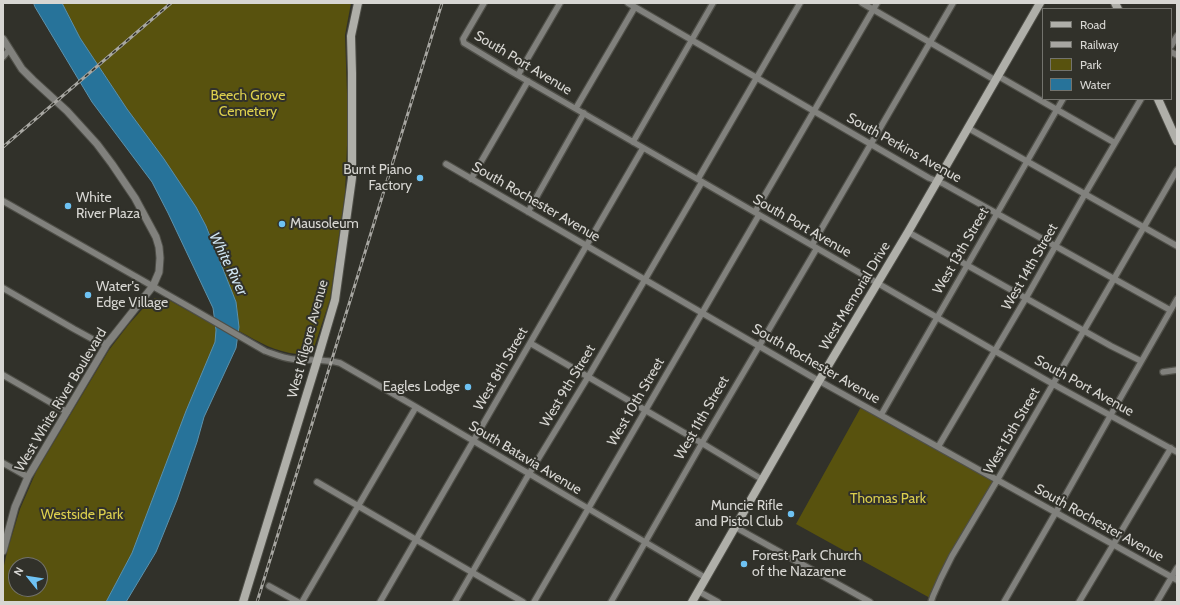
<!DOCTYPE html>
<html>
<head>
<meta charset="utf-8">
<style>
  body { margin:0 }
  #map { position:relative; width:1180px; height:605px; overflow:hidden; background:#31312a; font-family:Cabin,sans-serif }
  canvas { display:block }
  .frame { position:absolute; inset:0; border:4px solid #d7d6d2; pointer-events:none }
  .legend { position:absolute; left:1042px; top:8px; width:130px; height:92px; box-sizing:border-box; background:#31312a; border:1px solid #73736d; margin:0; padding:5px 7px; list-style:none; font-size:12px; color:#d7d6d2 }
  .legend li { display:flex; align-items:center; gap:8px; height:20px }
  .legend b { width:20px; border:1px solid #73736d }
  .north { position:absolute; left:8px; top:557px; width:40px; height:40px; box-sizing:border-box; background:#31312a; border:1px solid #73736d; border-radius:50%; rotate:300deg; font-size:11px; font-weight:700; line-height:16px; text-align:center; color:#d7d6d2 }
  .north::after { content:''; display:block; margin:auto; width:14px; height:18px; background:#6ec2f3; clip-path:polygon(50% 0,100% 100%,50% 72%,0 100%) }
</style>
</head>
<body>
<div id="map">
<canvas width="1180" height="605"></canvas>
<div class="frame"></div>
<ul class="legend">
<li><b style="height:5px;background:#afafa9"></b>Road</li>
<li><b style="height:5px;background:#a7a6a1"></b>Railway</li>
<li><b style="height:11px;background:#58520e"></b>Park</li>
<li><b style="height:11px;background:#27739a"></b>Water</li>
</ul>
<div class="north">N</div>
</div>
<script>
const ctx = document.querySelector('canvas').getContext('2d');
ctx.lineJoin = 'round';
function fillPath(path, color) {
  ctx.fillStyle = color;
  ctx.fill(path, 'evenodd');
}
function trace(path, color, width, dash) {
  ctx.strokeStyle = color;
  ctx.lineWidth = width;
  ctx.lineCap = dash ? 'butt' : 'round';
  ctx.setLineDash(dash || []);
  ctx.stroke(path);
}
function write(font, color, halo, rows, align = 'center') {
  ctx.font = font + ' Cabin,sans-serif';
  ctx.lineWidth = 4;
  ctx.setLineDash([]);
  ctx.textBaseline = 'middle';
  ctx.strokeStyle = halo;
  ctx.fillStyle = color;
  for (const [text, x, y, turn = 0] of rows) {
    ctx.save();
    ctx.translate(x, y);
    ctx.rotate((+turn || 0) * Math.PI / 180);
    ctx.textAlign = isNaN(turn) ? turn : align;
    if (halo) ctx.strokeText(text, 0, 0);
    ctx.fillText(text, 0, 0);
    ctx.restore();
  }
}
fillPath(new Path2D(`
  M62,3H351L345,35L348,122L345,193L330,299L313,351C308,355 305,354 298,354C275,352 259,342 239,331L236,302L208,229L196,207L165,161L127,109L80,38Z
  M155,298L167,299L217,327L215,342L186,411L132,553L106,602H3V570L7,552L20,509L36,472L109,350L129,324L148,303ZM16,565H40V589H16Z
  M861,407L994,481L930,598L796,524Z`), '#58520e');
const water = new Path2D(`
  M34,3H62L80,38L127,109L164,159L196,207L206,226L236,302L239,327L236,348L204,417L197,442L177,500L156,552L126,602H106L132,553L186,411L215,342L216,330L213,308L168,213L152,182L92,102L35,7Z`);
fillPath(water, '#27739a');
trace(water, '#5c91ab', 1);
const minor = new Path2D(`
  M484,3L463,39L464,43L512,72L995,351L1053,384L1177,452
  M628,3L929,178L944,184L1170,310
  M862,3L995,80
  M1171,46L1177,36
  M1171,52L1177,55
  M3,57L9,50
  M518,75L560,3
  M998,76L1115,143
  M576,108L635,7
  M968,128L1177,246
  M633,142L713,3
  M446,164L814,378L1177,580
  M471,179L528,81
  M698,179L800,3
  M3,201L191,308L265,351C274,354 283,358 292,359C308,361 324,359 340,363L416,407L706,578
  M528,212L584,113
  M755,212L877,3
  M908,232L1111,346L1141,361
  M812,245L953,3
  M3,288L74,329L96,341L107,344
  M530,343L700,442L763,480
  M1163,372L1177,370
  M3,375L67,412
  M881,415L1063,99
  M938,447L1026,298L1085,194L1141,99
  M3,463L28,477
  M317,482L523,602
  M735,527L870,602
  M269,586L298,602
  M698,591L718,602
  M302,602L416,407
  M380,602L643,148
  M455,602L526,479L588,377L702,182
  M534,602L759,215
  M611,602L702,443L817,248
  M931,602L933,596L941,578L952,556L995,484L1177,170
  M1004,602L1056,512L1113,411L1177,299
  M1079,602L1171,448
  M1157,602L1177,568`);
const tertiary = new Path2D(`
  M3,39L22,69L33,80L67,111L97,144L112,164L135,198L156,237L159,247L160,258L159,272L153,286L107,344L28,477L15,507L3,551`);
const secondary = new Path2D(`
  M1115,3L1118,9
  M1158,99L1177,141
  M243,602L317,361L335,300L352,178V73L351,36L358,3
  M692,602L819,381L908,232L1040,3`);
trace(minor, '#4f4f48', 8);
trace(tertiary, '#4f4f48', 9);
trace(secondary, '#4f4f48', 10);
trace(minor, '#81817d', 5.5);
trace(tertiary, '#81817d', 7);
trace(secondary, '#afafa9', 8);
const rail = new Path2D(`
  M3,147L171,3
  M257,602L442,3`);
trace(rail, '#a7a6a1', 3);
trace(rail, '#31312a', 1.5, [4.5]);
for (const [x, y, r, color] of [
  [420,178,4,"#6ec2f3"],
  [68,206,4,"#6ec2f3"],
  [282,224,4,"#6ec2f3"],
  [88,295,4,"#6ec2f3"],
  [468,387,4,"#6ec2f3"],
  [791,514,4,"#6ec2f3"],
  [744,564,4,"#6ec2f3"]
]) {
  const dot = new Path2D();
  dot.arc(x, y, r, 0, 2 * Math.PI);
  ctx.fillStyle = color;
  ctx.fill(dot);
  trace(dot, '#31312a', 1.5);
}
write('14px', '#d7d6d2', '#31312a', [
  ["South Port Avenue",523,63,31],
  ["South Perkins Avenue",904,148,29],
  ["South Rochester Avenue",536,202,30],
  ["South Port Avenue",802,226,30],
  ["West 13th Street",961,251,-60],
  ["West 14th Street",1030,267,-60],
  ["West Memorial Drive",855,296,-59],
  ["West Kilgore Avenue",308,339,-75],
  ["South Rochester Avenue",816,364,30],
  ["West 8th Street",501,369,-60],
  ["West 9th Street",568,386,-59],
  ["South Port Avenue",1084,386,29],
  ["West White River Boulevard",61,400,-59],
  ["West 10th Street",636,402,-60],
  ["West 11th Street",702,418,-60],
  ["West 15th Street",1012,431,-60],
  ["South Batavia Avenue",525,458,31],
  ["South Rochester Avenue",1099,523,29]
]);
write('14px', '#dccf4d', '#31312a', [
  ["Beech Grove",248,96],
  ["Cemetery",248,112],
  ["Thomas Park",888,499],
  ["Westside Park",82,515]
]);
write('14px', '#d7d6d2', '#31312a', [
  ["Burnt Piano",412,170,"right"],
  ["Factory",412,186,"right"],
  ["White",76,198],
  ["River Plaza",76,214],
  ["Mausoleum",290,224],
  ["Water's",96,287],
  ["Edge Village",96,303],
  ["Eagles Lodge",460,387,"right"],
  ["Muncie Rifle",783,506,"right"],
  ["and Pistol Club",783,522,"right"],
  ["Forest Park Church",752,556],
  ["of the Nazarene",752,572]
], 'left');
write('italic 15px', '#d1e6f4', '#31312a', [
  ["White River",228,264,64]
]);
</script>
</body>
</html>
